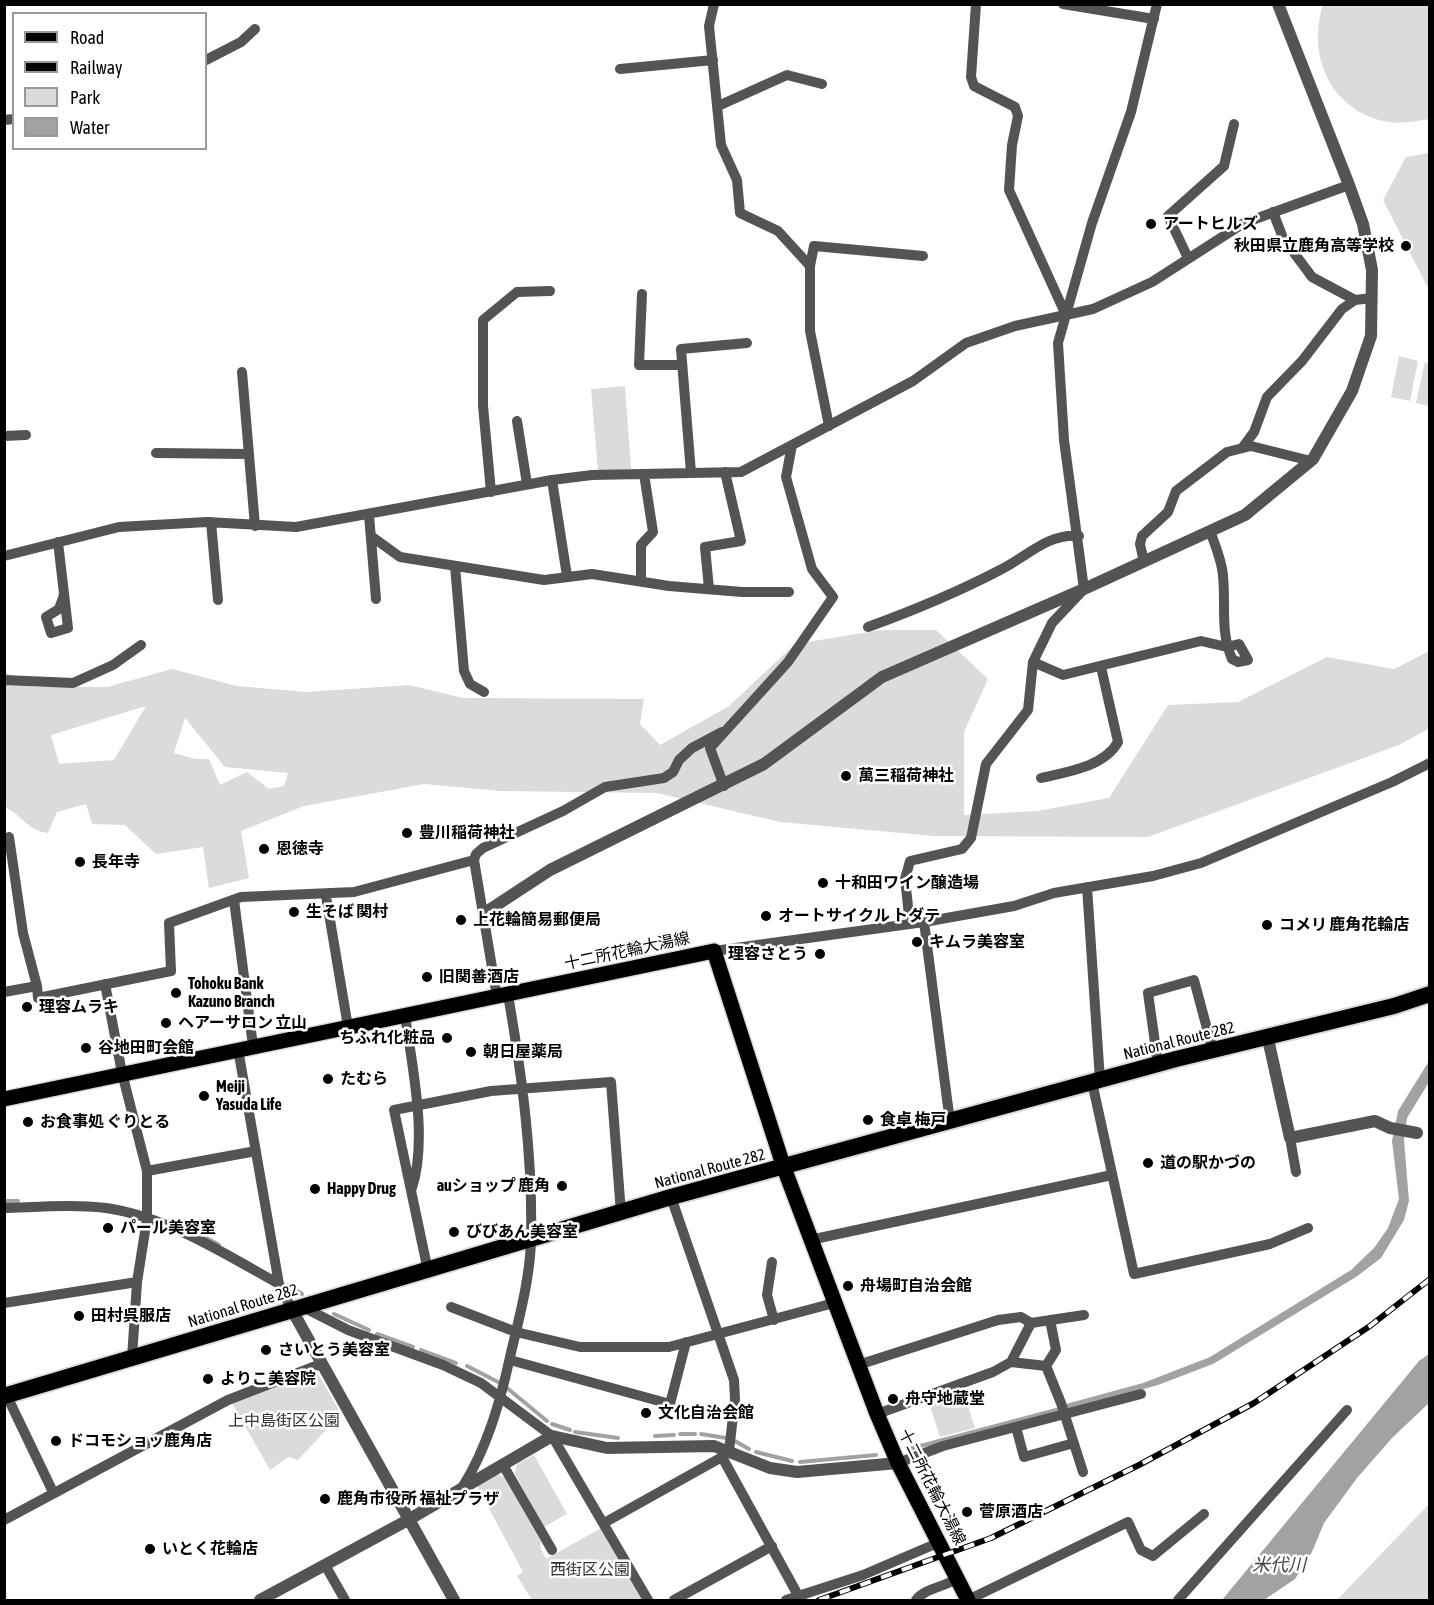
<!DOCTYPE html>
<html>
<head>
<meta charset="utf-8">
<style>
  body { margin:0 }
  #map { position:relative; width:1434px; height:1605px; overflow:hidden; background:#fff; font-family:"Asap Condensed",sans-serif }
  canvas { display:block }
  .frame { position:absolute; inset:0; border:6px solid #000; pointer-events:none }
  .legend { position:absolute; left:12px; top:12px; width:195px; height:138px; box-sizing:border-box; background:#fff; border:2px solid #999; margin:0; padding:8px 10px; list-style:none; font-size:18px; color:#000 }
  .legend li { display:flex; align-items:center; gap:12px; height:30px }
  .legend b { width:30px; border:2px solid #999 }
</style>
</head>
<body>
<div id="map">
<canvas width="1434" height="1605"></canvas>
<div class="frame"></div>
<ul class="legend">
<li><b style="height:8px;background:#000"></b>Road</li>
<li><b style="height:8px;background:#000"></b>Railway</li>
<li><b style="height:16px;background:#dbdbdb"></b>Park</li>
<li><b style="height:16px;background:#a2a2a2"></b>Water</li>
</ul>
</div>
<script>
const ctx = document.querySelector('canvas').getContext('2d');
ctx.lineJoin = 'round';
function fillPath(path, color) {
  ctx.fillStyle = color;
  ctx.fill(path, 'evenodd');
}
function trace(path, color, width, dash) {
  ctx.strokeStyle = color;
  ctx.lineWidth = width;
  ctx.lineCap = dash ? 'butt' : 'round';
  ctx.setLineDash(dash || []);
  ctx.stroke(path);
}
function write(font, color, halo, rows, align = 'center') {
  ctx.font = font + ' "Asap Condensed","Noto Sans JP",sans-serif';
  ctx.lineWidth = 5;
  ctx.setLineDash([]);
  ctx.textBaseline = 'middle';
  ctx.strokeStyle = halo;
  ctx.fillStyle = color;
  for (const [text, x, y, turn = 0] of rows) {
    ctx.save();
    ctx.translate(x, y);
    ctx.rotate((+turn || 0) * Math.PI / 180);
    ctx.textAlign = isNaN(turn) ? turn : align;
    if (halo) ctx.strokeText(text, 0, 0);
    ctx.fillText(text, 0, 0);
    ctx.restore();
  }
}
fillPath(new Path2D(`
  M1323,5H1429V119C1414,122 1399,124 1383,121C1329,108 1307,54 1323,5Z
  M1429,153H1430L1429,290L1383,200L1406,157Z
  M1399,356L1418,361L1410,401L1391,397Z
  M1425,362L1429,364V406L1416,403Z
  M625,386L631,469L598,471L591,389Z
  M882,630H936L988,679L964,732V815L1037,811L1109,798L1168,705L1238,702L1327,657L1394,669L1429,651L1430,728L1399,745L1148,837L934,836L780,822L657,793L500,791L424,784L304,806L241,831L249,878L209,888L203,847L156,854L125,825L92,824L86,804L57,812L48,833C26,830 23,816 5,807L4,672L33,687H107L172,669L237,686L306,692L409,685L463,698L644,699L640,724L660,745L729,706L795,644ZM146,706L114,760L59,764L51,735ZM185,718L225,767L288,773L284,786L269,789L247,772L220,785L209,759H195L174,753Z
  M316,1370L341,1414L298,1460L288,1457L270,1470L232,1403Z
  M954,1391L958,1400L965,1397L975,1428L940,1437L928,1400Z
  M534,1455L567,1514L544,1527L515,1474L517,1464Z
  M495,1474L504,1477L541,1542L540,1547L546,1559L601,1528L644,1600H532L517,1576L523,1572L477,1486Z
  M1429,1504V1600H1337Z`), '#dbdbdb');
fillPath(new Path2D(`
  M1429,1061V1082L1407,1118L1404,1140L1409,1201L1404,1220L1381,1258L1356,1277L1213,1364L1158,1385L1067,1410L1066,1404L1143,1383L1210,1357L1351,1270L1374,1248L1388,1228L1399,1199L1392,1141L1398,1111Z
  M1429,1354V1403L1392,1438L1357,1478L1324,1523L1312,1552L1295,1579L1264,1600H1222L1419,1361Z`), '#a2a2a2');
trace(new Path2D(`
  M4,1201H18
  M175,1223L195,1232
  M205,1237L219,1245
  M289,1285L302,1294
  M334,1314L369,1330
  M377,1334L413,1347
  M421,1350L456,1363
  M467,1366L498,1382
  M507,1388L547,1421
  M552,1424L570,1430
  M575,1432L618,1438
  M680,1434H695
  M701,1434L726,1438
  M655,1436L674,1435
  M735,1441L749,1449
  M909,1449L1060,1409
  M756,1452L792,1461
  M800,1462L876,1455`), '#a2a2a2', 4);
const primary = new Path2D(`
  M4,1099L714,951L784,1168L877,1414L898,1463L968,1600`);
const trunk = new Path2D(`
  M4,1396L671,1197L1176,1059L1394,1006L1430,994`);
trace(primary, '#dbdbdb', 18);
trace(trunk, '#dbdbdb', 20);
trace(new Path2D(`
  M714,4L709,26L721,145L737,180L740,213L778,231L810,266V331L829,426
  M976,4L971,77L974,86L1015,107L1018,116L1012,145L1009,190L1065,313
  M1063,4L1154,19
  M206,60L241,42L255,29
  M620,69L713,60
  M718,106L787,75L822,84
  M4,120L14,119
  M1273,212L1283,238L1312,277L1355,300
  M1188,258L1168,216L1224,166L1234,124
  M810,266L814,246L923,256
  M642,294L639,365H682
  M242,372L255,526
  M517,421L527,484
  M4,436L26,435
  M1243,447L1254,432L1267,397L1302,361L1342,309L1355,300L1372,298
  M156,453L249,454
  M691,473L681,349L747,343
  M552,480L567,576
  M491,492L483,406V320L517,292L550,291
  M369,515L376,599
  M211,522L218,600
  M371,536L400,557L544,580L592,574L669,586L742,592H789
  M58,542L68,628L51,633L46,617L59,609L64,595
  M4,556L119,527L207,522L296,527L552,480L592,475L741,472L913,381L966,343L1015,326L1093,309L1152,282L1244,223L1349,185
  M1144,562L1140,544L1142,536L1168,512L1176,491L1227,452L1251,446L1311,461
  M455,566L464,671L470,684L484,692
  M641,581V545L653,532L644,474
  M709,589L705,547L741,541L725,472
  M868,627C912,611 958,592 1000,570C1027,557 1047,533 1079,536
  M1033,662L1063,675L1201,641L1227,647L1239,644L1248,660L1238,662L1232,659C1220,631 1226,606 1223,576C1222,561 1215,545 1210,531
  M4,680L73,683L113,665L141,645
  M1041,778C1067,772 1104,767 1118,742L1101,667
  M724,786L710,748L788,662L833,597L812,569L786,477L792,445
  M9,837L23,933L37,986
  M474,860L476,854L483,848L563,811L605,787L664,778L673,772L679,760L692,748L722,732
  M1087,887L1100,1080
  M326,896L348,1027
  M234,900L253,1046
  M924,922L950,1122
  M910,924L905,879L910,861L962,849L971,838L986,764L1028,710L1033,662L1052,623L1084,589L1064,440L1058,343L1092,223L1131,112L1157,4
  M714,951L924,922L1014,906L1054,893L1153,876L1201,863L1392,782L1430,763
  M105,984L122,1073L147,1171V1219L137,1282L132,1358
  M4,992L37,986L38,998L171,971L169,923L241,897L354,892L474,860L497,997
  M405,1015C412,1066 428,1139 412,1188
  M238,1049L279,1284L292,1310
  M1158,1064L1148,993L1194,980L1213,1051
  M1092,1082L1134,1274L1270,1244L1308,1228
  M1290,1138L1296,1172
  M147,1171L256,1151
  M671,1197L734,1380L735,1399L729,1451L722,1457L799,1597
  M4,1208C38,1207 73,1204 106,1208C168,1217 225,1254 279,1284
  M810,1240L1112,1175
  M772,1262L767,1295L774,1320
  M428,1271L394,1110L491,1091L611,1082L621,1213
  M4,1303L137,1282
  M303,1307L348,1330L443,1365L481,1383L552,1436L648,1600
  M451,1307L516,1332L580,1347H669L834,1303
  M510,1360L670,1404L686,1342
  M1011,1362L1046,1366L1061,1403L1083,1472
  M858,1365L998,1320L1021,1317L1031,1323L1084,1315
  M1046,1366L1056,1350L1050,1320
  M5,1392L53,1492
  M877,1414L993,1372L1011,1362L1031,1323
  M1016,1427L1024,1457L1074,1443
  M898,1463L943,1446L1141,1394
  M503,1465L552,1550
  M462,1488C487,1448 500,1403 510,1357C519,1318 530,1279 531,1240C533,1158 522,1075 508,995
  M4,1520L228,1400L321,1364
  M604,1523L722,1457
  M325,1565L345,1600
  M674,1600L772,1546
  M786,1600L863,1575L940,1542
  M916,1600C925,1588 945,1587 958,1578
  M968,1600L1128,1522L1141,1550L1153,1556L1204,1514
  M1178,1600L1347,1410`), '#545454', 10);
trace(new Path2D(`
  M483,914L550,870L764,764L882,677L1084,589L1245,515L1313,459L1352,391L1371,336L1372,270L1363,224L1349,185L1278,4
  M1268,1039L1290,1138L1375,1121L1390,1128L1417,1133
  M292,1310L454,1600
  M260,1600L408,1520L552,1436L607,1448L714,1446L770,1468L797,1472L898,1463`), '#545454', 12);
trace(primary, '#000', 15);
trace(trunk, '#000', 16);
const rail = new Path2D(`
  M819,1600L991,1538L1139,1465L1254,1403L1370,1326L1430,1279`);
trace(rail, '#000', 6);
trace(rail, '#fff', 4, [11]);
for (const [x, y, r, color] of [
  [1151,224,6,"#000"],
  [1406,246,6,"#000"],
  [846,776,6,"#000"],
  [407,833,6,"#000"],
  [264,849,6,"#000"],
  [80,862,6,"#000"],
  [823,883,6,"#000"],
  [294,912,6,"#000"],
  [766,916,6,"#000"],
  [461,920,6,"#000"],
  [1267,925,6,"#000"],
  [917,942,6,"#000"],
  [820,954,6,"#000"],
  [427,977,6,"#000"],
  [176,993,6,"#000"],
  [27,1007,6,"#000"],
  [166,1023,6,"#000"],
  [447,1038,6,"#000"],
  [86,1048,6,"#000"],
  [471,1052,6,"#000"],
  [328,1079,6,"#000"],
  [204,1096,6,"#000"],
  [868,1120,6,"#000"],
  [28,1122,6,"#000"],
  [1148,1163,6,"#000"],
  [562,1186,6,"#000"],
  [315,1189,6,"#000"],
  [108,1228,6,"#000"],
  [454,1232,6,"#000"],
  [848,1286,6,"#000"],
  [79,1316,6,"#000"],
  [266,1350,6,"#000"],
  [208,1379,6,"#000"],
  [893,1399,6,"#000"],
  [646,1413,6,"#000"],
  [56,1441,6,"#000"],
  [325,1499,6,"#000"],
  [967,1512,6,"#000"],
  [150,1549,6,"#000"]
]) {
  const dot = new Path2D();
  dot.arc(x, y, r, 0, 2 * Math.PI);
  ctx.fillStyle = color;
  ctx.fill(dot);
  trace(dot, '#fff', 2);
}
write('bold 16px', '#000', '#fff', [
  ["アートヒルズ",1163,224],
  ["秋田県立鹿角高等学校",1394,246,"right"],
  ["萬三稲荷神社",858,776],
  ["豊川稲荷神社",419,833],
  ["恩徳寺",276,849],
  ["長年寺",92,862],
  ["十和田ワイン醸造場",835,883],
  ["生そば 関村",306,912],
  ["オートサイクル トダテ",778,916],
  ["上花輪簡易郵便局",473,920],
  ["コメリ 鹿角花輪店",1279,925],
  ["キムラ美容室",929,942],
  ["理容さとう",808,954,"right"],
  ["旧関善酒店",439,977],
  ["Tohoku Bank",188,984],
  ["Kazuno Branch",188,1002],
  ["理容ムラキ",39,1007],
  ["ヘアーサロン 立山",178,1023],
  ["ちふれ化粧品",435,1038,"right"],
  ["谷地田町会館",98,1048],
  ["朝日屋薬局",483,1052],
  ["たむら",340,1079],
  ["Meiji",216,1087],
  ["Yasuda Life",216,1105],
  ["食卓 梅戸",880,1120],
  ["お食事処 ぐりとる",40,1122],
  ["道の駅かづの",1160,1163],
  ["auショップ 鹿角",550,1186,"right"],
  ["Happy Drug",327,1189],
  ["パール美容室",120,1228],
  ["びびあん美容室",466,1232],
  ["舟場町自治会館",860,1286],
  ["田村呉服店",91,1316],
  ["さいとう美容室",278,1350],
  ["よりこ美容院",220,1379],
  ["舟守地蔵堂",905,1399],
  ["文化自治会館",658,1413],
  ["ドコモショッ鹿角店",68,1441],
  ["鹿角市役所 福祉プラザ",337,1499],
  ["菅原酒店",979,1512],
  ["いとく花輪店",162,1549]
], 'left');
write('16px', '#000', '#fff', [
  ["十二所花輪大湯線",627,951,-12],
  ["National Route 282",1179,1041,-14],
  ["National Route 282",710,1169,-15],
  ["National Route 282",243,1306,-17],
  ["十二所花輪大湯線",932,1487,63]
]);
write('16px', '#323232', '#fff', [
  ["上中島街区公園",284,1421],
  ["西街区公園",590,1570]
]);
write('italic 18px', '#434343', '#fff', [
  ["米代川",1279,1565]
]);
</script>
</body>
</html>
